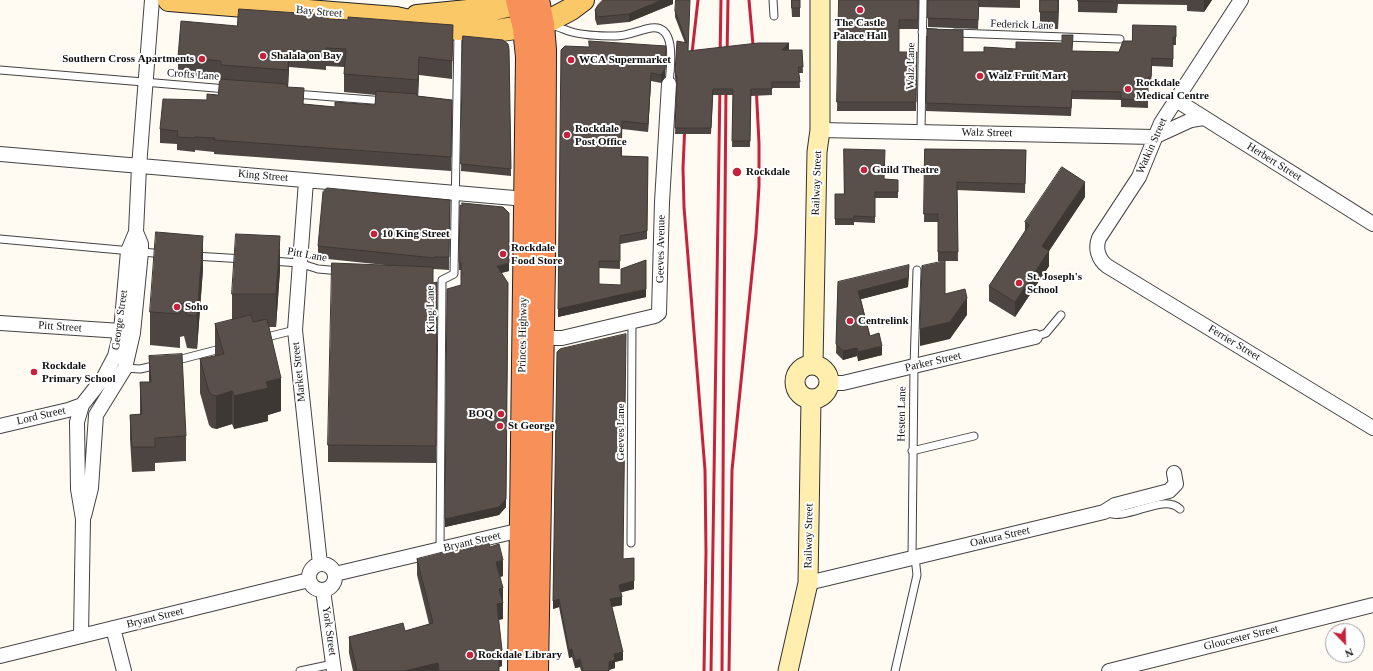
<!DOCTYPE html>
<html>
<head>
<meta charset="utf-8">
<style>
  body { margin:0 }
  #map { position:relative; width:1373px; height:671px; overflow:hidden; background:#fffbf3; font-family:"Times New Roman",serif }
  canvas { display:block }
  .north { position:absolute; left:1325px; top:623px; width:40px; height:40px; box-sizing:border-box; background:#fff; border:1px solid #9f9f9f; border-radius:50%; rotate:157deg; font-size:11px; font-weight:700; line-height:16px; text-align:center; color:#101010 }
  .north::after { content:''; display:block; margin:auto; width:14px; height:18px; background:#c5233c; clip-path:polygon(50% 0,100% 100%,50% 72%,0 100%) }
</style>
</head>
<body>
<div id="map">
<canvas width="1373" height="671"></canvas>
<div class="north">N</div>
</div>
<script>
const ctx = document.querySelector('canvas').getContext('2d');
ctx.lineJoin = 'round';
function trace(path, color, width, dash) {
  ctx.strokeStyle = color;
  ctx.lineWidth = width;
  ctx.lineCap = dash ? 'butt' : 'round';
  ctx.setLineDash(dash || []);
  ctx.stroke(path);
}
function fillPath(path, color) {
  ctx.fillStyle = color;
  ctx.fill(path, 'evenodd');
}
function write(font, color, halo, rows, align = 'center') {
  ctx.font = font + ' "Times New Roman",serif';
  ctx.lineWidth = 4;
  ctx.setLineDash([]);
  ctx.textBaseline = 'middle';
  ctx.strokeStyle = halo;
  ctx.fillStyle = color;
  for (const [text, x, y, turn = 0] of rows) {
    ctx.save();
    ctx.translate(x, y);
    ctx.rotate((+turn || 0) * Math.PI / 180);
    ctx.textAlign = isNaN(turn) ? turn : align;
    if (halo) ctx.strokeText(text, 0, 0);
    ctx.fillText(text, 0, 0);
    ctx.restore();
  }
}
const lane = new Path2D(`
  M773,0L774,16
  M551,25C559,27 565,30 572,32C586,36 601,36 615,36C628,36 639,30 651,28C678,24 670,69 669,84
  M922,32L936,33
  M955,33L1120,39
  M0,70L227,89
  M295,94L385,101
  M921,132L923,0
  M0,239L164,254
  M194,256L244,259
  M272,261L299,263L318,269L341,271
  M1035,337L1046,333L1061,315
  M263,338L295,330
  M174,361L224,348
  M125,368L140,369L158,365
  M912,451L974,436
  M1104,512C1127,523 1162,492 1180,509
  M631,543L632,322
  M440,549L442,280L454,274L458,32
  M912,558L914,367L917,270
  M300,671L333,664
  M895,671L917,575L915,557`);
const street = new Path2D(`
  M1241,0L1161,123L1139,177L1099,238C1095,248 1098,259 1107,266L1373,428
  M1176,100L1373,224
  M820,130L1154,137L1191,120L1204,118
  M0,154L526,199
  M306,181L295,330L320,564
  M0,323L121,331
  M536,338H562L655,316L659,313L662,202L669,84
  M829,383H843L1035,337
  M0,426L68,410L82,405
  M84,516L91,488L96,415L125,368L133,333L141,252V244L136,232
  M309 577a13 13 0 1 1 26 0a13 13 0 1 1-26 0Z
  M335,574L521,530H529
  M808,583L1104,512L1115,505L1169,491L1176,484L1174,473
  M323,590L334,671
  M113,628L124,671
  M81,636L83,519L78,489L77,422L82,405L104,377L115,356L121,331L128,251L136,232L139,167L152,0
  M0,656L309,580
  M1109,671L1373,605`);
const secondary = new Path2D(`
  M813,365L817,152L820,130V0
  M795 382a17 17 0 1 1 34 0a17 17 0 1 1-34 0Z
  M788,671L808,583L811,399`);
const primary = new Path2D(`
  M169,0L396,18L437,27L483,31L502,30L543,24L571,9L583,0
  M417,16L498,8L536,0`);
const highway = new Path2D(`
  M517,0L524,28L527,57L519,671
  M537,671L544,268L545,50L543,24L538,0`);
trace(lane, '#434343', 9);
trace(street, '#434343', 16);
trace(secondary, '#323232', 21);
trace(primary, '#212121', 24);
trace(highway, '#212121', 24);
trace(lane, '#fff', 7);
trace(street, '#fff', 14);
trace(secondary, '#ffeeae', 19);
trace(primary, '#fbc867', 22);
trace(highway, '#f79159', 22);
trace(new Path2D(`
  M749,0L754,56
  M727,57L728,0
  M720,58L721,0
  M691,62L698,0
  M685,123L683,168L684,207L705,470L706,553L704,671
  M711,671L720,84
  M722,671C724,476 723,280 726,85
  M729,671L732,470L756,234L759,186V143L756,84`), '#c5233c', 3);
fillPath(new Path2D(`
  M682,0L688,51L789,49L788,50H802L803,73H799L800,88H772V95L751,96L750,147H732L733,95H713L711,134H675L677,84L675,78V72L685,43L675,17V11Z
  M791,0H800V17H792Z
  M839,0H919L918,29H899V52H917L916,111H837Z
  M928,0H1020V8L979,7L978,29L928,27Z
  M1040,0H1059L1058,29H1040Z
  M1078,0H1212L1204,12L1187,11V5L1118,4L1117,13L1078,12Z
  M673,4L629,22L597,25L595,19V10Z
  M328,19L453,25L452,79L419,75L418,96L452,100L451,171L214,154V152L195,150V152L177,150V144L160,143V129L207,100L218,95L221,79L178,75V57L237,26ZM326,66L344,67V92L376,95L375,105L335,107L304,104L288,87L289,67L326,70Z
  M1176,26V45H1173V67L1152,66L1151,85H1148V108L1121,107V100L1072,99L1071,116L926,111L927,29L963,52L1073,51L1119,52L1132,41Z
  M463,36L509,49L511,176L461,171Z
  M589,47L666,53L665,77L661,83L651,81L648,132L622,129V156L648,157L647,239L620,244V269L599,268V284L646,297L558,317Z
  M925,149L1026,150L1025,193L957,190L958,261H938V222H924Z
  M884,179L898,180V198H875V223L854,222V225H835V194H844Z
  M1085,197L1049,251V266L1015,317L989,301V286L1025,232V222Z
  M450,200L449,270L434,269L433,270V283L437,282L436,463L328,462V445L385,265L318,258V246Z
  M459,262L509,271L501,273L506,507L499,515L445,527L461,285V270H459Z
  M203,269L197,349L187,348L184,336L180,337V348L150,345V312Z
  M280,270L276,327H269L281,411L268,415V421L234,429L232,424L216,429L212,428L209,425L200,393V359L215,356V324L232,320V294Z
  M909,274L908,287L861,299L870,336L882,355L858,361L857,356L843,360L836,353L838,282Z
  M557,352L623,559L634,558V589L621,592L622,605L612,607L623,660L615,662V668L609,670V671H581L580,667L575,668L572,657L569,658L559,607L553,609Z
  M149,356L186,436V461L155,463V471L132,472L130,439V415L140,414V382H149Z
  M490,547L503,576L500,577L503,605V619L498,620L502,666L499,667V671H353L349,653V637L405,631L429,624L417,575V559Z`), '#4d4541');
fillPath(new Path2D(`
  M661,0H673V4L629,22V14Z
  M1058,0H1059L1058,29Z
  M1204,0H1212L1204,12Z
  M789,43V49L782,56V50Z
  M666,46L665,77L661,83V75Z
  M289,50V67L288,88V70Z
  M419,57V75L418,98V80Z
  M651,73V81L648,132V124Z
  M1085,182V197L1049,251V266L1015,317V302L1042,246Z
  M203,236V269L197,349V316Z
  M280,236V270L276,327V294Z
  M509,263V271L497,274V266Z
  M909,265L908,287L858,300V291Z
  M508,283L506,507L499,515L445,527V519Z
  M646,289V297L558,317V309Z
  M967,298V315L950,339L920,346V329Z
  M882,346V355L858,361V352Z
  M857,348V356L843,360V351Z
  M281,378V411L268,415V421L234,429V396L266,382Z
  M232,391V424L216,429V396Z
  M503,560V576L496,578V562Z
  M634,581V589L619,593V585Z
  M503,588V619L497,620V604L499,589Z
  M622,597V605L610,607V599Z
  M559,599V607L553,609V601Z
  M572,649V657L569,658V650Z
  M502,650V666L499,667V651Z
  M623,652V660L615,662V668L609,670V662L614,654Z
  M580,659V667L575,668V661Z
  M438,663V671H404Z`), '#3e3835');
const building = new Path2D(`
  M603,0H661L629,14L597,17L595,10L598,5Z
  M676,0H690L688,51L758,43H789L782,50H802L803,67H798L800,82H772V89H751L750,141H732L733,89H713L711,128H675L677,78L675,72L677,41L687,43L675,11Z
  M792,0H800V8H792Z
  M839,0H918V20H899V52H917L916,102H837Z
  M928,0H979L978,20L928,18Z
  M1040,0H1058V12H1040Z
  M1078,0H1117V2L1078,1Z
  M239,9L328,15V19L348,20V17L453,25L452,61L419,57L418,80L344,74L346,49L326,48V52L289,50L288,70L221,65V61L178,57L181,21L237,26Z
  M1133,25L1176,26V37H1173V59L1152,58L1151,77H1148V100L1121,99V92L1072,91L1071,108L926,103L927,29L963,30V52H984V47L1016,49V42L1062,43V35H1073L1072,51L1119,52L1123,41H1132Z
  M463,36L503,40L508,44L509,49L511,169L461,164Z
  M589,41L666,46L665,69L661,75L651,73L648,124L622,121L621,156L648,157L647,231L620,236V261H599V284L621,285V269L646,260V289L558,309L561,50L565,46L589,47Z
  M220,79L287,84V87L304,88L303,104L335,107V102L375,105L376,91L417,94V96L452,100L451,157L214,140L215,138L195,137V138L177,137L178,131L160,129L163,99L207,100V94L218,95Z
  M844,149L885,150L884,179L898,180V192H875V217L854,216V219H835V194H844Z
  M925,149L1026,150L1025,184L957,182L958,252H938V214H924Z
  M1062,167L1085,182L1042,246L1049,251L1015,302L989,286L1029,225L1025,222Z
  M327,188L450,200L449,257H434V258L318,246L323,192Z
  M462,203L503,207L509,213V263L497,266L508,283L506,499L499,507L445,519L447,289L461,285V263L459,262L460,205L462,206Z
  M156,232L203,236L197,316L187,315L184,303L180,304V314L150,312Z
  M236,234L280,236L276,294H232Z
  M945,261V294L965,289L967,298L950,322L920,329L922,266Z
  M332,263L433,267V283L437,282L436,446L328,445Z
  M909,265L908,278L858,291L870,336L879,333L882,346L858,352L857,348L843,351L836,344L838,282Z
  M251,315L253,322L267,319L281,378L266,382L268,388L234,396L232,391L216,396L212,395L209,392L200,359L224,354L215,324Z
  M626,334L623,559L634,558V581L619,585L622,597L610,599L623,652L614,654L615,660L609,662V671H583L580,659L575,661L572,649L569,650L559,599L553,601L557,352L560,349Z
  M182,354L186,436L155,438V447H132L130,415L142,414L140,382H151L149,356Z
  M488,541L490,547L499,544L503,560L496,562L503,588L499,589L503,603L497,604L502,650L499,651V671H439L438,663L404,671H357L349,637L403,623L405,631L433,623L417,559Z`);
fillPath(building, '#59504c');
trace(building, '#3e3835', 1);
for (const [x, y, r, color] of [
  [860,10,4,"#c5233c"],
  [263,56,4,"#c5233c"],
  [202,59,4,"#c5233c"],
  [571,60,4,"#c5233c"],
  [980,76,4,"#c5233c"],
  [1128,89,4,"#c5233c"],
  [567,135,4,"#c5233c"],
  [864,170,4,"#c5233c"],
  [737,172,5,"#c5233c"],
  [374,234,4,"#c5233c"],
  [503,254,4,"#c5233c"],
  [1019,283,4,"#c5233c"],
  [177,307,4,"#c5233c"],
  [850,321,4,"#c5233c"],
  [34,372,4,"#c5233c"],
  [501,414,4,"#c5233c"],
  [500,426,4,"#c5233c"],
  [470,655,4,"#c5233c"]
]) {
  const dot = new Path2D();
  dot.arc(x, y, r, 0, 2 * Math.PI);
  ctx.fillStyle = color;
  ctx.fill(dot);
  trace(dot, '#fff', 1.5);
}
write('11px', '#101010', '#fff', [
  ["Bay Street",319,12,5],
  ["Federick Lane",1022,25,2],
  ["Walz Lane",911,66,-89],
  ["Crofts Lane",193,75,4],
  ["Walz Street",987,133,1],
  ["Watkin Street",1152,146,-66],
  ["Herbert Street",1274,162,32],
  ["King Street",263,176,5],
  ["Railway Street",817,183,-88],
  ["Geeves Avenue",661,249,-89],
  ["Pitt Lane",307,255,10],
  ["King Lane",431,309,-91],
  ["George Street",120,320,-82],
  ["Pitt Street",60,327,4],
  ["Princes Highway",523,335,-89],
  ["Ferrier Street",1234,343,31],
  ["Parker Street",933,362,-13],
  ["Market Street",299,372,-96],
  ["Hesten Lane",902,414,-89],
  ["Lord Street",41,416,-13],
  ["Geeves Lane",621,432,-90],
  ["Railway Street",809,536,-89],
  ["Oakura Street",1000,537,-13],
  ["Bryant Street",472,542,-13],
  ["Bryant Street",155,618,-14],
  ["York Street",329,631,82],
  ["Gloucester Street",1241,638,-14]
]);
write('bold 11px', '#101010', '#fff', [
  ["The Castle",860,23,"center"],
  ["Palace Hall",860,36,"center"],
  ["Shalala on Bay",271,56],
  ["Southern Cross Apartments",194,59,"right"],
  ["WCA Supermarket",579,60],
  ["Walz Fruit Mart",988,76],
  ["Rockdale",1136,83],
  ["Medical Centre",1136,96],
  ["Rockdale",575,129],
  ["Post Office",575,142],
  ["Guild Theatre",872,170],
  ["Rockdale",746,172],
  ["10 King Street",382,234],
  ["Rockdale",511,248],
  ["Food Store",511,261],
  ["St. Joseph's",1027,277],
  ["School",1027,290],
  ["Soho",185,307],
  ["Centrelink",858,321],
  ["Rockdale",42,366],
  ["Primary School",42,379],
  ["BOQ",493,414,"right"],
  ["St George",508,426],
  ["Rockdale Library",478,655]
], 'left');
</script>
</body>
</html>
